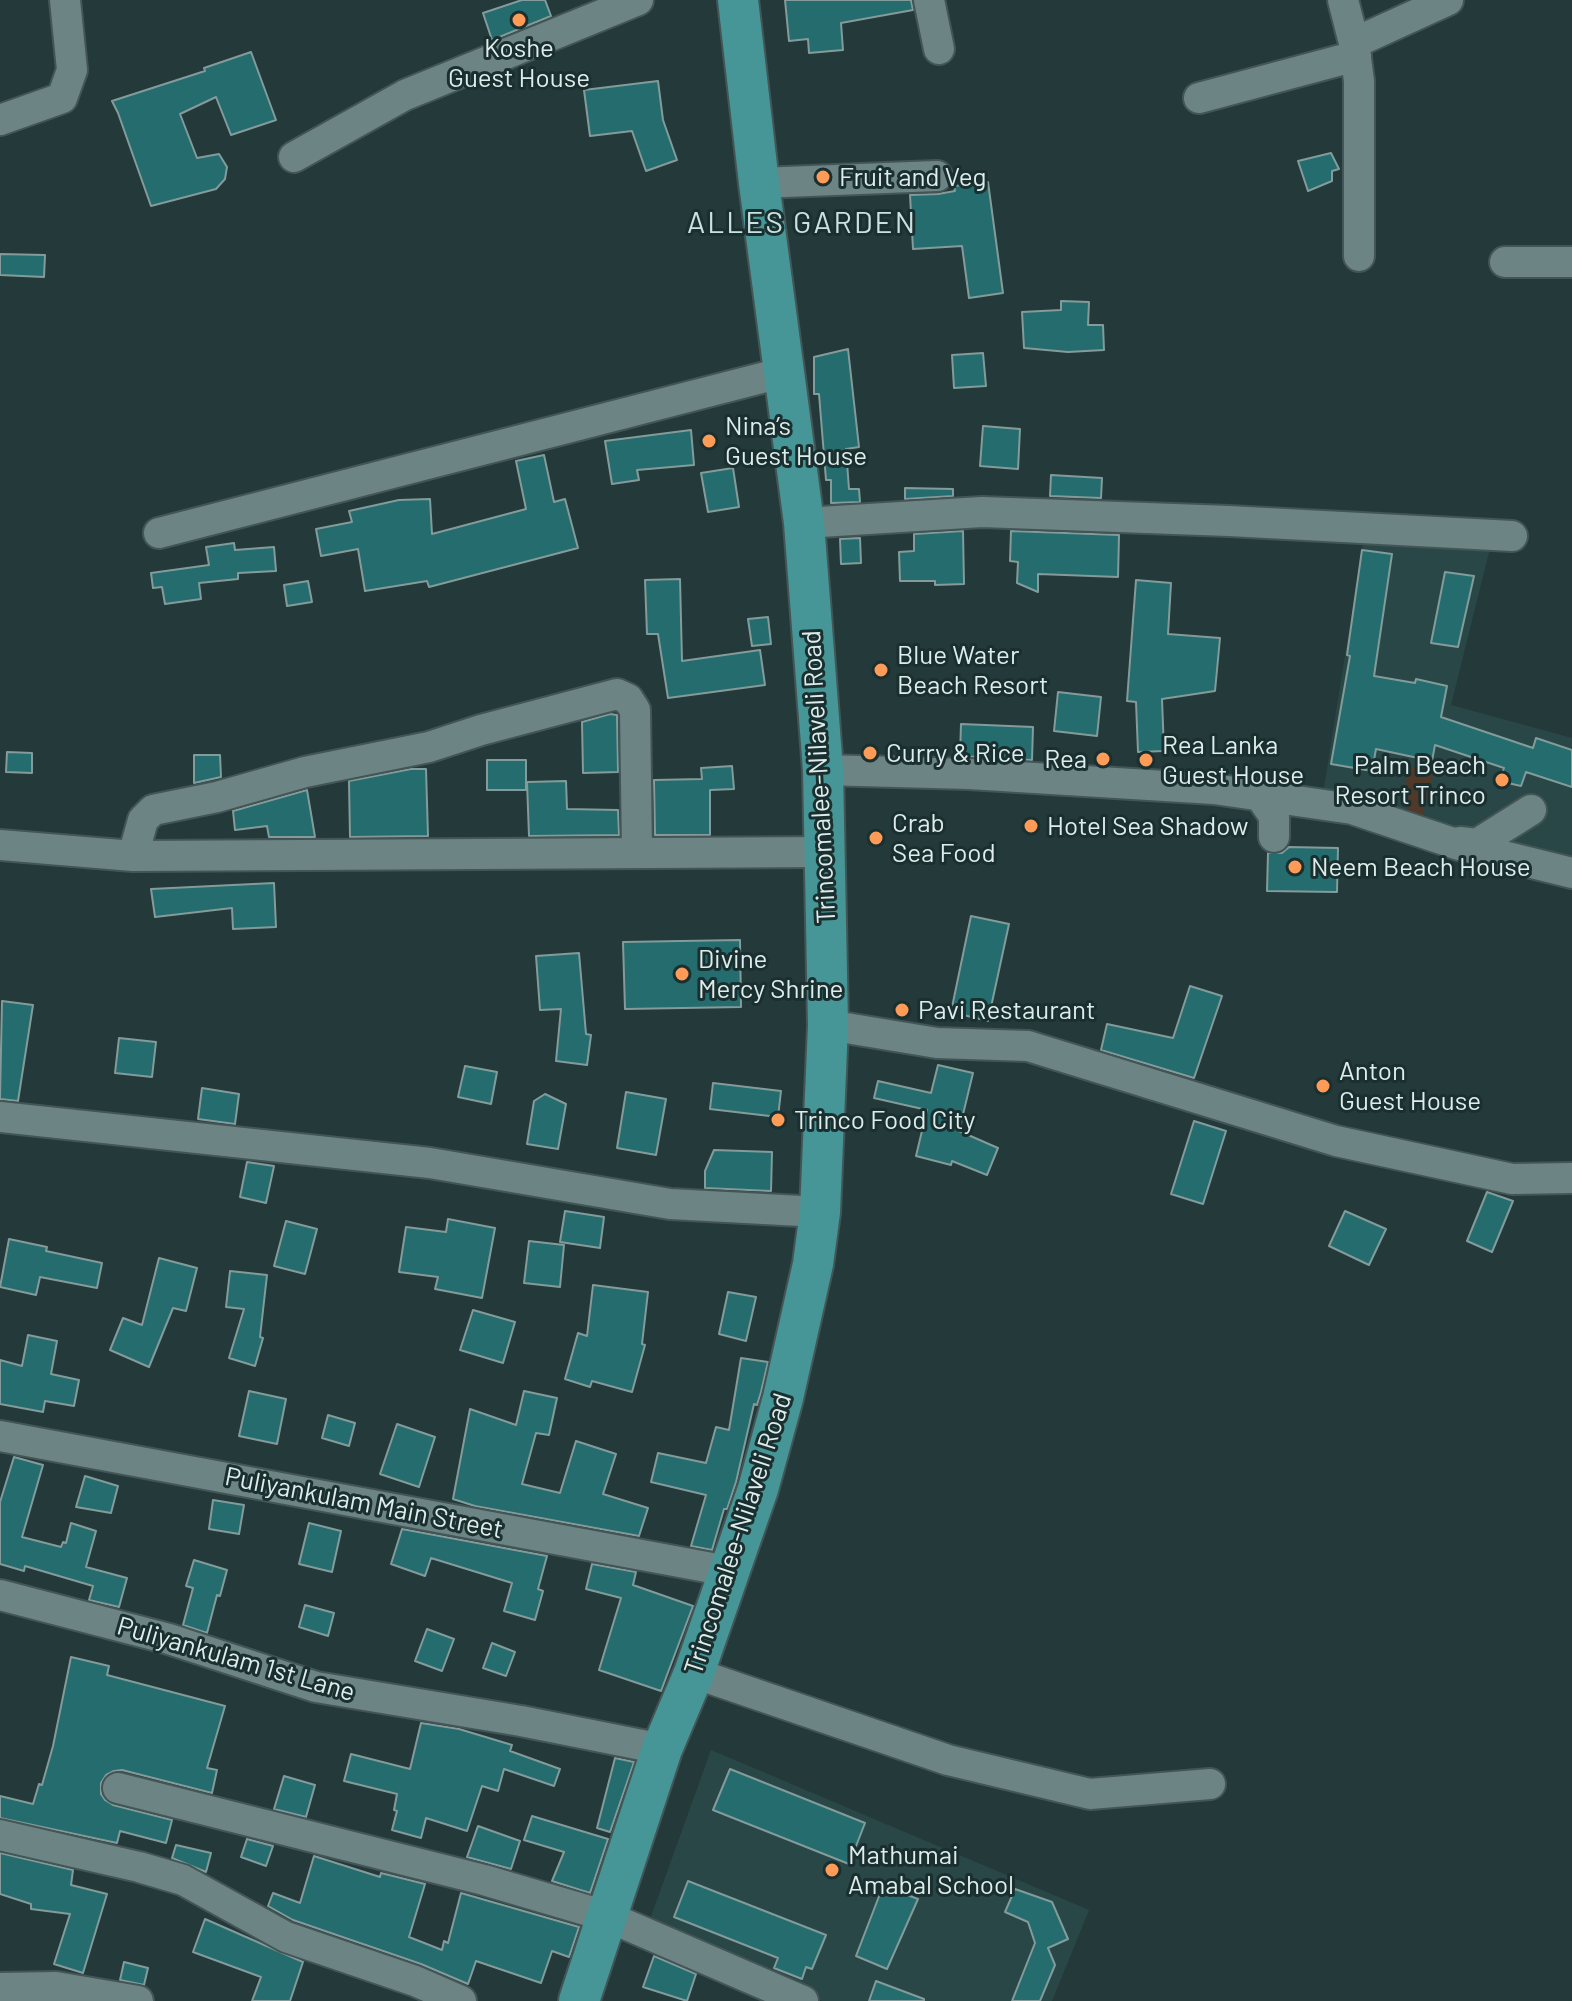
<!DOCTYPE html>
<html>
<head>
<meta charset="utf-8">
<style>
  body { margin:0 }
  canvas { display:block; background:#243939 }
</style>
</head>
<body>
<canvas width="1572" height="2001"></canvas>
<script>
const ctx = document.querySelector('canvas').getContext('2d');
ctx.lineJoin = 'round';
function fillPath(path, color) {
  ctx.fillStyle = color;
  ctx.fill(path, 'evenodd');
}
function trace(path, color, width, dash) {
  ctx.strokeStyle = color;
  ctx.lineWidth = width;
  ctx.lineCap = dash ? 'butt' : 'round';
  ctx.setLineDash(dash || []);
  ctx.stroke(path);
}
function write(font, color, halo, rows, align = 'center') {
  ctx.font = font + ' Barlow,sans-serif';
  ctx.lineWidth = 6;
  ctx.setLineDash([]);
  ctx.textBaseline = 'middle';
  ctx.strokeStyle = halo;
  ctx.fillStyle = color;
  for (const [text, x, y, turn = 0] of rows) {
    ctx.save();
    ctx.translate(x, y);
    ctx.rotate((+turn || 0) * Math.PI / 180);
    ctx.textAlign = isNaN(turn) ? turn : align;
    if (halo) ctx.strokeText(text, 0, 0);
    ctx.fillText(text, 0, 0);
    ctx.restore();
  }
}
fillPath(new Path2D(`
  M1364,537L1491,544L1451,705L1572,738V869L1322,800Z
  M711,1750L1089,1910L1052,2001H822L648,1925Z`), '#2a4747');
fillPath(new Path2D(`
  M1435,766L1421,822L1407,820L1406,768Z`), '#51392a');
const building = new Path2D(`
  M522,0H545L551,16L492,40L483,13Z
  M785,0H911L913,10L841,23L843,50L809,53L808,39L789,41Z
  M251,52L276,120L231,135L216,97L180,114L197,158L219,154L227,167L225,179L216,189L151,206L118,113L112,101L205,71L204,68Z
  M658,81L663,120L677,160L646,171L632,131L590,136L584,90Z
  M1331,153L1339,169L1332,171V181L1308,191L1298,161Z
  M988,182L1003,293L969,298L962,246L913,249L910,195L938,194L955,191L954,186Z
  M0,254L45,255L44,277L0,275Z
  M1061,301L1089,302L1088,325H1103L1104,350L1068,352L1024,348L1022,312L1061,310Z
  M848,349L859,447L846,449L849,489H859L860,502L831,503V480H826L819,394H814V357Z
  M983,353L986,386L954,388L952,355Z
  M983,426L1020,429L1018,469L980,466Z
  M691,430L694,465L637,470L639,480L612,484L605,441Z
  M544,455L554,502L565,499L578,548L429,587L427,581L365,591L358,549L321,556L316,529L352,522L349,511L399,500L430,499L432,534L526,509L516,461Z
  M733,468L739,507L708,512L701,473Z
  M1051,475L1102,478L1101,498L1050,496Z
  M905,488L953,489V496L905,499Z
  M963,531L964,584L935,585V581H900L899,552L914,551V534Z
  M1011,531L1119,535L1118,577L1038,574V592L1017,583L1018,562L1010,561Z
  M860,538L861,563L841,564L840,539Z
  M234,543L235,550L274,547L276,571L238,573V579L199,583L201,599L165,604L162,587L153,588L151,573L209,565L206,547Z
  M1362,550L1392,554L1374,676L1415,683L1416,679L1447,686L1441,717L1533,748L1536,738L1572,750V787L1526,772L1521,786L1499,781L1504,768L1435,745L1432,761L1376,749L1372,771L1331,764L1350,656L1347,655Z
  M1445,572L1474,576L1458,647L1431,643Z
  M680,579L682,661L760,650L765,685L668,698L658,634H647L645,580Z
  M1136,580L1171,583L1168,634L1220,638L1215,691L1162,699L1164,751L1138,752L1136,702L1127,701Z
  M308,581L312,602L287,606L284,585Z
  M768,617L771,644L752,646L748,619Z
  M1058,692L1101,697L1097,736L1054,731Z
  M610,714L617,715L618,772L583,773L582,722Z
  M961,724L1033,727L1032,760L960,756Z
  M7,752L32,753V773L6,772Z
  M194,755H220L221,777L194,783Z
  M487,760H526V790H487Z
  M732,766L734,789L710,790V835H655L654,780L702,779L701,768Z
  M411,769H426L428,836L350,837L349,781Z
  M566,781L567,809L618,810L619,835L529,836L527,782Z
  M307,790L315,837H269L267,826L235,830L233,811Z
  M1289,847L1338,848L1337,892L1267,891L1268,853H1282Z
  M274,883L276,927L233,929L232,908L155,917L151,889Z
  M971,916L1009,924L988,1021L951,1012Z
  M740,940L741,1007L625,1009L623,942Z
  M579,953L586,1034L591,1035L587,1065L556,1061L561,1009L540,1010L536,956Z
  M1190,986L1222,996L1194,1078L1101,1050L1107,1024L1173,1038Z
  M2,1001L33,1005L18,1101L0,1099Z
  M119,1038L156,1042L152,1077L115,1073Z
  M938,1065L973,1073L959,1131L998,1148L987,1175L952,1161L951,1165L916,1156L927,1110L874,1098L878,1081L931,1093Z
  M465,1066L497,1072L491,1104L458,1097Z
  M713,1083L781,1091L778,1117L710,1109Z
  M202,1088L239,1094L235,1124L198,1119Z
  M626,1092L666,1099L656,1155L617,1148Z
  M545,1094L566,1104L558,1149L527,1144L534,1101Z
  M1194,1121L1226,1131L1203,1204L1171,1194Z
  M714,1150L772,1152L771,1191L705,1188V1171Z
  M247,1162L274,1166L266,1203L240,1197Z
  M1487,1192L1513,1201L1492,1252L1467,1241Z
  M565,1211L604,1217L600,1248L560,1242Z
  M1345,1211L1386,1229L1369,1265L1329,1246Z
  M448,1219L495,1228L482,1298L435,1289L438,1277L399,1272L406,1227L446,1232Z
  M286,1221L317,1229L305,1274L274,1266Z
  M9,1239L47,1247L46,1251L102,1263L97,1288L40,1277L36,1295L0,1287Z
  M529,1241L564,1245L560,1287L524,1283Z
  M159,1258L197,1268L186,1311L173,1308L149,1367L110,1350L123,1318L142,1325Z
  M230,1271L267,1275L260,1337L263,1338L255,1366L229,1358L244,1309L226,1307Z
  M593,1285L648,1292L642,1344L645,1345L632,1392L592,1381L590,1387L565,1379L578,1333L587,1336Z
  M728,1292L756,1297L746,1341L719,1334Z
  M473,1310L515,1322L503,1363L460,1350Z
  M28,1335L57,1341L51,1374L79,1380L74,1406L45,1401L43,1412L0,1404V1360L22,1366Z
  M741,1358L768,1362L761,1392L757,1405L754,1404L736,1482L727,1509H724L712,1550L691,1546L706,1495L651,1482L658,1453L706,1463L716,1427L729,1430Z
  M249,1391L286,1399L277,1444L239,1436Z
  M524,1391L557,1398L549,1435L536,1433L522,1484L560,1493L576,1441L616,1454L603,1494L648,1508L639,1536L475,1506L453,1499L470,1409L516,1425Z
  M328,1415L355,1423L349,1446L322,1438Z
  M397,1424L435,1437L419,1487L380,1474Z
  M14,1457L43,1465L22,1537L61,1547L63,1542L66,1543L71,1523L96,1531L86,1567L127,1578L119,1607L89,1600L93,1586L25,1566L24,1571L0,1564V1502Z
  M85,1476L118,1486L111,1513L76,1507Z
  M213,1500L244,1505L239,1534L209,1529Z
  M309,1523L341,1531L332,1572L299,1564Z
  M402,1529L547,1556L538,1589L543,1591L535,1620L504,1611L512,1583L431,1558L425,1576L391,1564Z
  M194,1560L227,1570L220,1596L217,1595L207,1633L183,1625L193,1588L186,1586Z
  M592,1564L636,1572L633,1585L693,1606L661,1691L599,1670L621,1598L586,1589Z
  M305,1605L334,1613L328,1636L299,1627Z
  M427,1629L454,1639L442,1671L415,1661Z
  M492,1643L515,1652L506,1676L483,1668Z
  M71,1657L109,1666L107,1675L225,1706L207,1768L217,1770L212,1793L122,1770L114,1771L106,1775L101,1783V1794L105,1800L113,1805L172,1820L166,1843L120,1831L117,1843L0,1818V1796L33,1804L39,1784L42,1785L53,1746Z
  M421,1723L459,1729L512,1745L510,1751L560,1769L554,1786L504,1769L498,1791L482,1786L467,1831L426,1818L421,1838L392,1830L397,1811L394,1810L397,1794L344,1781L351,1754L410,1769Z
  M615,1758L634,1762L610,1832L597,1828Z
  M730,1769L865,1823L849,1864L713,1810Z
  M284,1776L315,1785L306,1817L274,1809Z
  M532,1816L608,1839L590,1893L552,1881L564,1852L524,1840Z
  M478,1826L520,1841L511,1869L467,1857Z
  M247,1839L273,1846L266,1866L241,1857Z
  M176,1845L211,1853L206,1872L172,1858Z
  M0,1853L73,1870L71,1885L107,1894L83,1973L54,1964L70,1914L31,1909V1904L0,1894Z
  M314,1856L380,1877L381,1873L425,1884L409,1937L442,1950L444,1941L448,1943L461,1893L579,1927L569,1957L552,1951L541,1983L476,1961L468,1984L421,1964L293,1920L268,1906L273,1893L300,1903Z
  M688,1881L826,1935L812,1969L806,1967L802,1979L774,1968L778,1958L674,1917Z
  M883,1886L918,1899L887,1969L856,1956Z
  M1015,1889L1052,1902L1068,1939L1048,1948L1055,1965L1040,2001H1012L1035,1943L1028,1922L1005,1912Z
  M205,1919L303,1962L290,2001H252L261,1977L193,1952Z
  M654,1956L696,1974L687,2001L643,1987Z
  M124,1962L148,1968L144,1985L120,1980Z
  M876,1981L924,1999V2001H869Z`);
fillPath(building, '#246c6d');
trace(building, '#839b9a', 2);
const minor = new Path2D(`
  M929,0L939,49
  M1343,0L1354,43L1359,81V256
  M1354,43L1448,0
  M1199,98L1356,56
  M0,120L62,98L72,70L65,0
  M294,157L405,95L638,0
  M759,183L937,176
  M1505,262H1572
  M804,523L982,512L1229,521L1512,536
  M159,533L785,372
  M823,770L969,774L1214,789L1352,809L1459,845L1572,873
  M1260,796L1274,816V837
  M1460,842L1477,844L1531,810
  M0,845L133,856L826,852
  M133,856L143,820L153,810L217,797L305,772L429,747L481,730L617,694L628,699L635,710L637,852
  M828,1025L937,1043L1028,1046L1336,1141L1512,1179L1572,1178
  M0,1117L430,1163L670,1204L820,1212
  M0,1436L728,1571
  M0,1595L169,1639L316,1687L521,1721L662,1749
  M694,1673L948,1760L1090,1794L1210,1784
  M118,1788L484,1880L606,1916L803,2001
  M0,1835L139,1867L183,1880L286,1937L415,1981L461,2001
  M0,1988L56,1987L138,2001`);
const major = new Path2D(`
  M579,2001L662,1749L694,1673L758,1489L783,1398L813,1264L820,1212L828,1025L823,770L804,523L759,183L738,0`);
trace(minor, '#435556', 34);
trace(major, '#435556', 44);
trace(minor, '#6d8484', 30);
trace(major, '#469697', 40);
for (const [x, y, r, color] of [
  [519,20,8,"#fe9c57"],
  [823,177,8,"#fe9c57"],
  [709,441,8,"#fe9c57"],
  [881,670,8,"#fe9c57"],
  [870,753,8,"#fe9c57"],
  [1103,759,8,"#fe9c57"],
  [1146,760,8,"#fe9c57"],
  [1502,780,8,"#fe9c57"],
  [1031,826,8,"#fe9c57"],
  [876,838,8,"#fe9c57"],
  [1295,867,8,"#fe9c57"],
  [682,974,8,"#fe9c57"],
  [902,1010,8,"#fe9c57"],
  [1323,1086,8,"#fe9c57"],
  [778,1120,8,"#fe9c57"],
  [832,1870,8,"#fe9c57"]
]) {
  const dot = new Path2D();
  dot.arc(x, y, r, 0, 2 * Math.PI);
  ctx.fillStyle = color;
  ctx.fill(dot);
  trace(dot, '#1a2f2f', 3);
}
write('26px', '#dfecec', '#1a2f2f', [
  ["Koshe",519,48,"center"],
  ["Guest House",519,78,"center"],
  ["Fruit and Veg",839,177],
  ["Nina’s",725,426],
  ["Guest House",725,456],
  ["Blue Water",897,655],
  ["Beach Resort",897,685],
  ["Rea Lanka",1162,745],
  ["Guest House",1162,775],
  ["Curry & Rice",886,753],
  ["Rea",1087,759,"right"],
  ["Palm Beach",1486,765,"right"],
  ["Resort Trinco",1486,795,"right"],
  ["Crab",892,823],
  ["Sea Food",892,853],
  ["Hotel Sea Shadow",1047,826],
  ["Neem Beach House",1311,867],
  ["Divine",698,959],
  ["Mercy Shrine",698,989],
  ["Pavi Restaurant",918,1010],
  ["Anton",1339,1071],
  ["Guest House",1339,1101],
  ["Trinco Food City",794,1120],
  ["Mathumai",848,1855],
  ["Amabal School",848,1885]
], 'left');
write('26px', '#dfecec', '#1a2f2f', [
  ["Trincomalee-Nilaveli Road",819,777,-93],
  ["Puliyankulam Main Street",364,1503,11],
  ["Trincomalee-Nilaveli Road",738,1534,-72],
  ["Puliyankulam 1st Lane",236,1659,16]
]);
ctx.letterSpacing = '2px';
write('30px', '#c8e1e1', '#1a2f2f', [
  ["ALLES GARDEN",802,223]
]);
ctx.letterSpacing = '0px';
</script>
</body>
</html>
